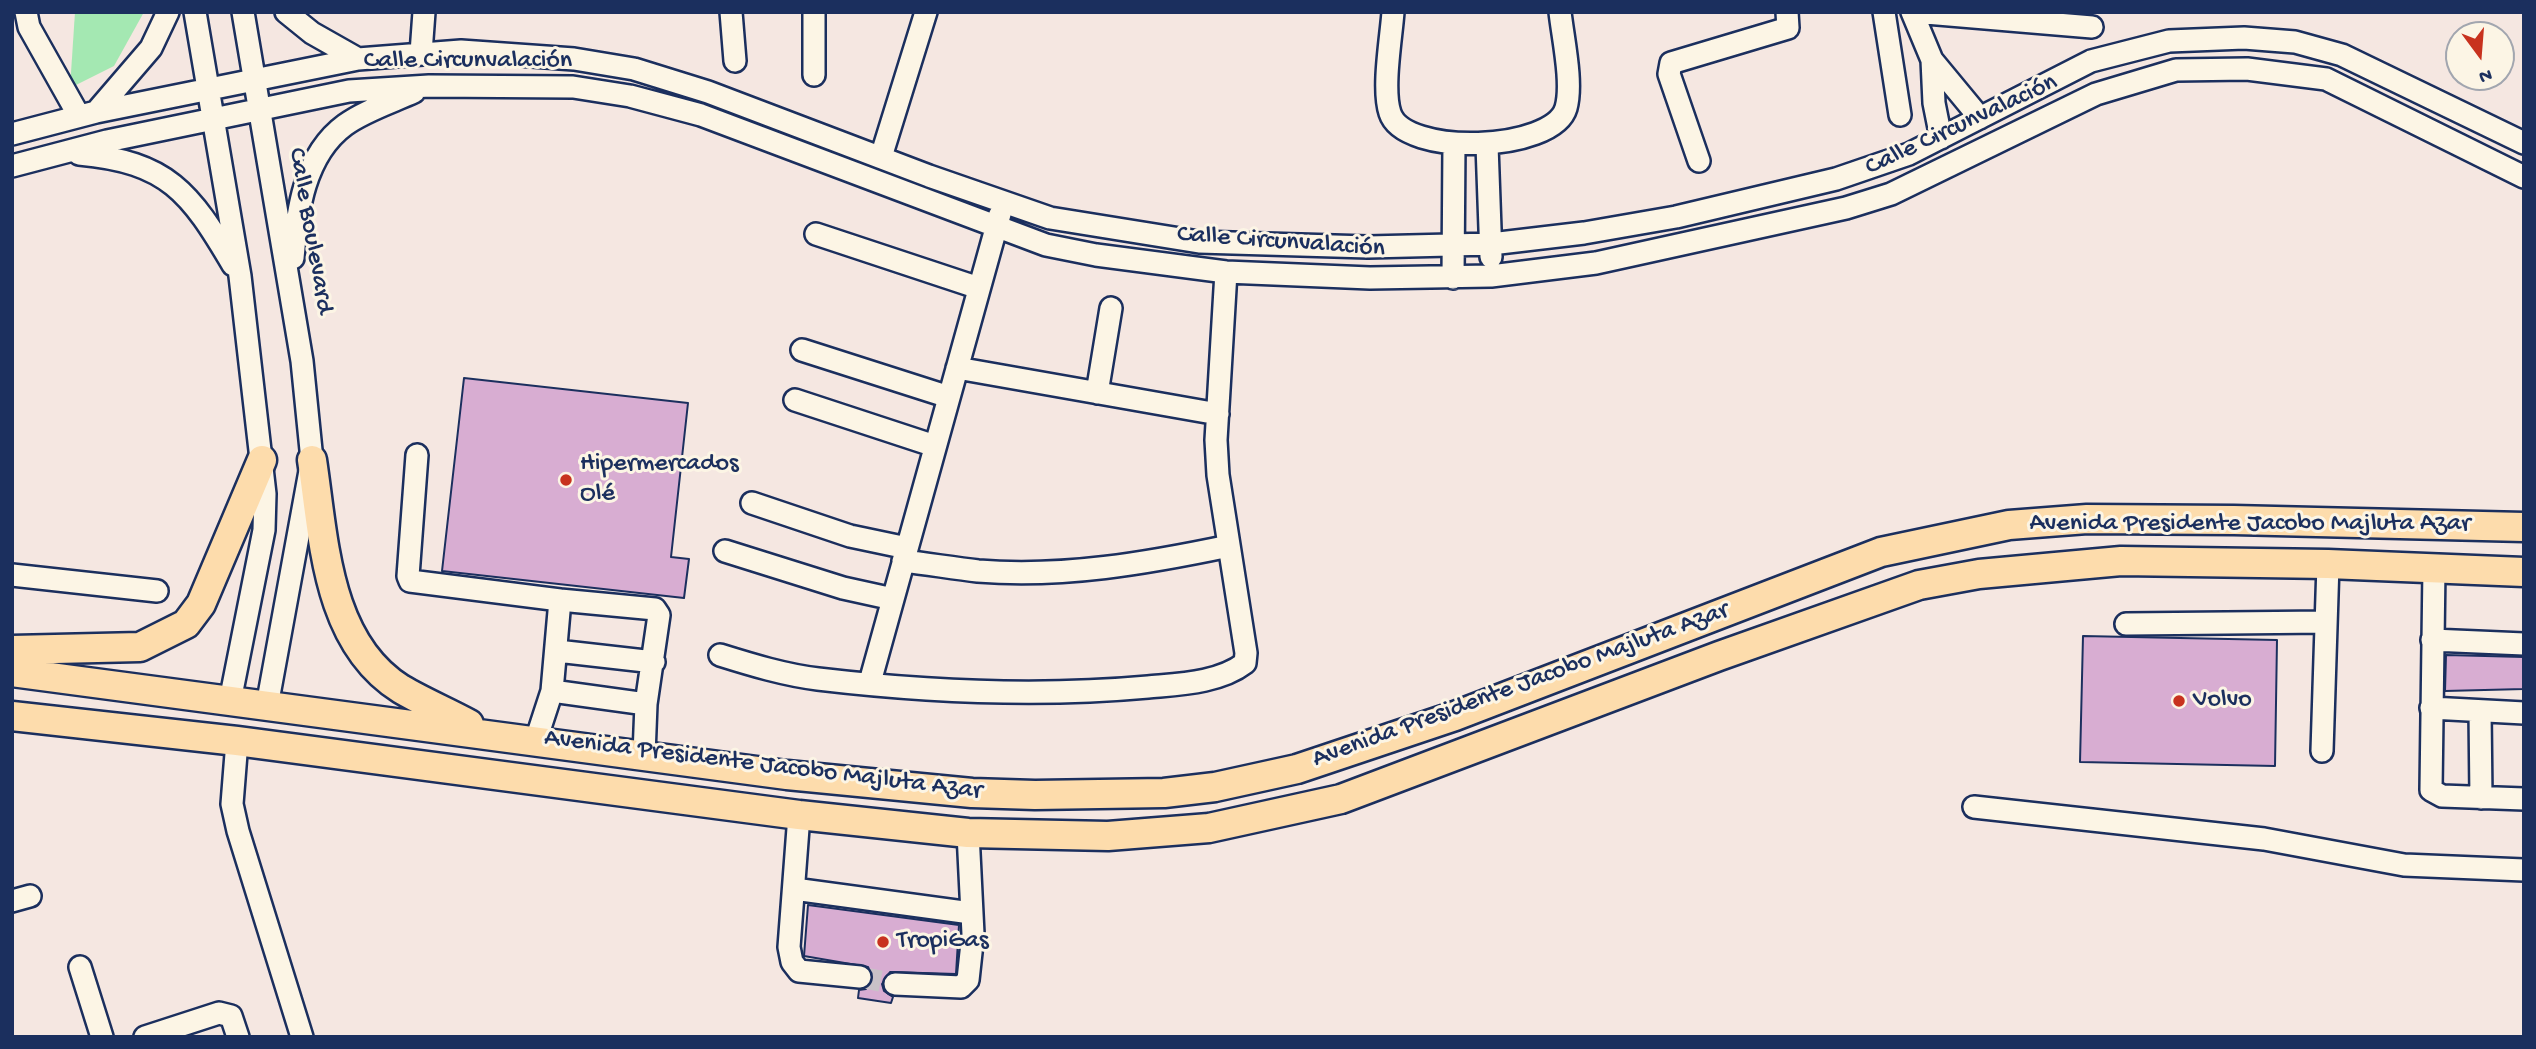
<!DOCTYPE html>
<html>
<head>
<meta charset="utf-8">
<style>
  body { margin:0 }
  #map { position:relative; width:2536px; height:1049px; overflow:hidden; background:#f5e7e1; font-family:"Gochi Hand",sans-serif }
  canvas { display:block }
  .frame { position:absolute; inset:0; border:14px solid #1b2f5e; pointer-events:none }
  .north { position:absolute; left:2445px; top:21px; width:70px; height:70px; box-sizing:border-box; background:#fcf5e5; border:2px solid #a2a6af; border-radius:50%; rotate:164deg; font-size:19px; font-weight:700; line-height:28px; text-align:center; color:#1b2f5e }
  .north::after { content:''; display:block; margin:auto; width:24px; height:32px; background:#c8321e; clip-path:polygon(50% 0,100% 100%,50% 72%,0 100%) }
</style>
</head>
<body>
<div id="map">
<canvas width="2536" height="1049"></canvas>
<div class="frame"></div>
<div class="north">N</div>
</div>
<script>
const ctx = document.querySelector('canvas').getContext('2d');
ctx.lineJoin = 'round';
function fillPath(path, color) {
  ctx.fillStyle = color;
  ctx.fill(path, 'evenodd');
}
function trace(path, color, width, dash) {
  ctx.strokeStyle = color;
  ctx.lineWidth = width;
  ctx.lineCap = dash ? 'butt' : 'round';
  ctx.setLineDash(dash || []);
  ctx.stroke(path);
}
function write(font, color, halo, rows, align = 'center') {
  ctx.font = font + ' "Gochi Hand",sans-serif';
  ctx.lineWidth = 6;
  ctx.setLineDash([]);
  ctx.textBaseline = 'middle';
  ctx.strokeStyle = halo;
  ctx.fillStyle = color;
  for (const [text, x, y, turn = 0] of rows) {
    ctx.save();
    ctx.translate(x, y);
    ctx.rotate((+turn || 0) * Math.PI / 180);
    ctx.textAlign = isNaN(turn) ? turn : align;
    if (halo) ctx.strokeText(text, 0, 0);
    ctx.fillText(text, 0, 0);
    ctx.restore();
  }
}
fillPath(new Path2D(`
  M75,12H144L114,66L70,88Z`), '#a4e8b2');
const building = new Path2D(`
  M464,378L688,403L671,557L689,559L684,598L442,571Z
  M2083,636L2277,640L2275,766L2080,762Z
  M2446,655L2524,657V689L2445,691Z
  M808,905L959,925L956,974L890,972L882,984L884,991L893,997L891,1003L858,998L859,990L866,989L873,979L868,967L804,956Z`);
fillPath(building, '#d8add2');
trace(building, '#1b2f5e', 2);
trace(new Path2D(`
  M860,977L895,984`), '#c9c2c7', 21, [21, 10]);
const minor = new Path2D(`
  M26,12L29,27L79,116
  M195,12L240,276L265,494L264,530L230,701
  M243,12L302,361L312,460L267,706
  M286,12L312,33L358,59
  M731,12L735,61
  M814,12V75
  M1393,12C1391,39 1382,89 1390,113C1404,157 1553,152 1566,108C1573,83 1563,39 1560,12
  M1884,12L1900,115
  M1912,12L1932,60L1934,103L1941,138
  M1914,12L2092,27
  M421,53L424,12
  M1932,60L1980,118
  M96,112L151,48L168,12
  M12,134L96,112L358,59L461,51L574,59L634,69L708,92L929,176L1050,218L1199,242L1368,247L1491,244L1584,233L1676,217L1836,179L1909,154L2091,61L2169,41L2244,38L2295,42L2342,55L2524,143
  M1487,145L1491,257
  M79,154C168,162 190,192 233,265
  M881,157L926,12
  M1699,161L1669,74L1671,63L1788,28L1787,12
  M12,166L107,141L349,91L429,86L573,87L630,96L701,115L1046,245L1096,255L1226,272L1370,278L1491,276L1596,263L1846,208L1891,194L2096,94L2176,70L2247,69L2326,79L2524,177
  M816,234L979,288
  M293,258C297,212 304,155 345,125C364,111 392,102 414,92
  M1453,278L1454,143
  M802,350L949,397
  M957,368L1218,414
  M1097,393L1111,308
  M795,400L935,446
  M417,455L408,576L410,581L560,600
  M752,503L850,536L907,548
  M725,551L843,588L893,599
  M903,561C928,564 953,568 978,571C1062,578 1148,563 1229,546
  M2434,568L2431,790L2442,796L2524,799
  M12,575L157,591
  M2126,624L2326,622
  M2432,640L2524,644
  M557,651L654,662
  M720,655C752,665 785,675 818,679C928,692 1038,697 1148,687C1179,684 1219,683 1245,663L1246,653L1218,475L1216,440L1226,272
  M870,682L1000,214
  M552,691L646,704
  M2431,708L2524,713
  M2480,711L2481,798
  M536,740L552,691L560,600L655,609L659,615L646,704L644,755
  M237,741L232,804L238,831L302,1037
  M2322,751L2328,564
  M1974,807L2264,839L2404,865L2524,870
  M799,815L789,947L792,962L799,971L860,977
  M794,889L971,913
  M12,901L30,896
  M80,967L102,1037
  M895,984L961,987L968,980L973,934L968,833
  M145,1037L219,1013L231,1016L238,1037`);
const major = new Path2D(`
  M312,460C324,539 326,642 401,689C423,702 447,712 469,724
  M12,650L140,647L186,624L201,604L262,460
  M12,672L787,775L972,793L1035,795L1164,793L1215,787L1297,769L1455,716L1881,552L2009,525L2087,519L2234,520L2524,527
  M12,716L237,741L799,815L968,833L1108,836L1209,828L1341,799L1719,656L1919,585L1979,574L2121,561L2328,564L2524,572`);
trace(minor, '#1b2f5e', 26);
trace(major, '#1b2f5e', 33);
trace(minor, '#fcf5e5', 21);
trace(major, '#fddcac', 28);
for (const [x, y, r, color] of [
  [566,480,7,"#c8321e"],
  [2179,701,7,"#c8321e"],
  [883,942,7,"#c8321e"]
]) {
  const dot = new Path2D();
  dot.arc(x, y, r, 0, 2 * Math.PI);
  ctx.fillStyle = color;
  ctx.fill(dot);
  trace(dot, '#fcf5e5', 2.5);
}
write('26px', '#1b2f5e', '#fcf5e5', [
  ["Calle Circunvalación",468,62],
  ["Calle Circunvalación",1962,126,-25],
  ["Calle Boulevard",309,231,80],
  ["Calle Circunvalación",1281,243,4],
  ["Avenida Presidente Jacobo Majluta Azar",2250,525],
  ["Avenida Presidente Jacobo Majluta Azar",1521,686,-20],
  ["Avenida Presidente Jacobo Majluta Azar",763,766,7]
]);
write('26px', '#1b2f5e', '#fcf5e5', [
  ["Hipermercados",580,465],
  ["Olé",580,495],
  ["Volvo",2193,701],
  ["TropiGas",897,942]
], 'left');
</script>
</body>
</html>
